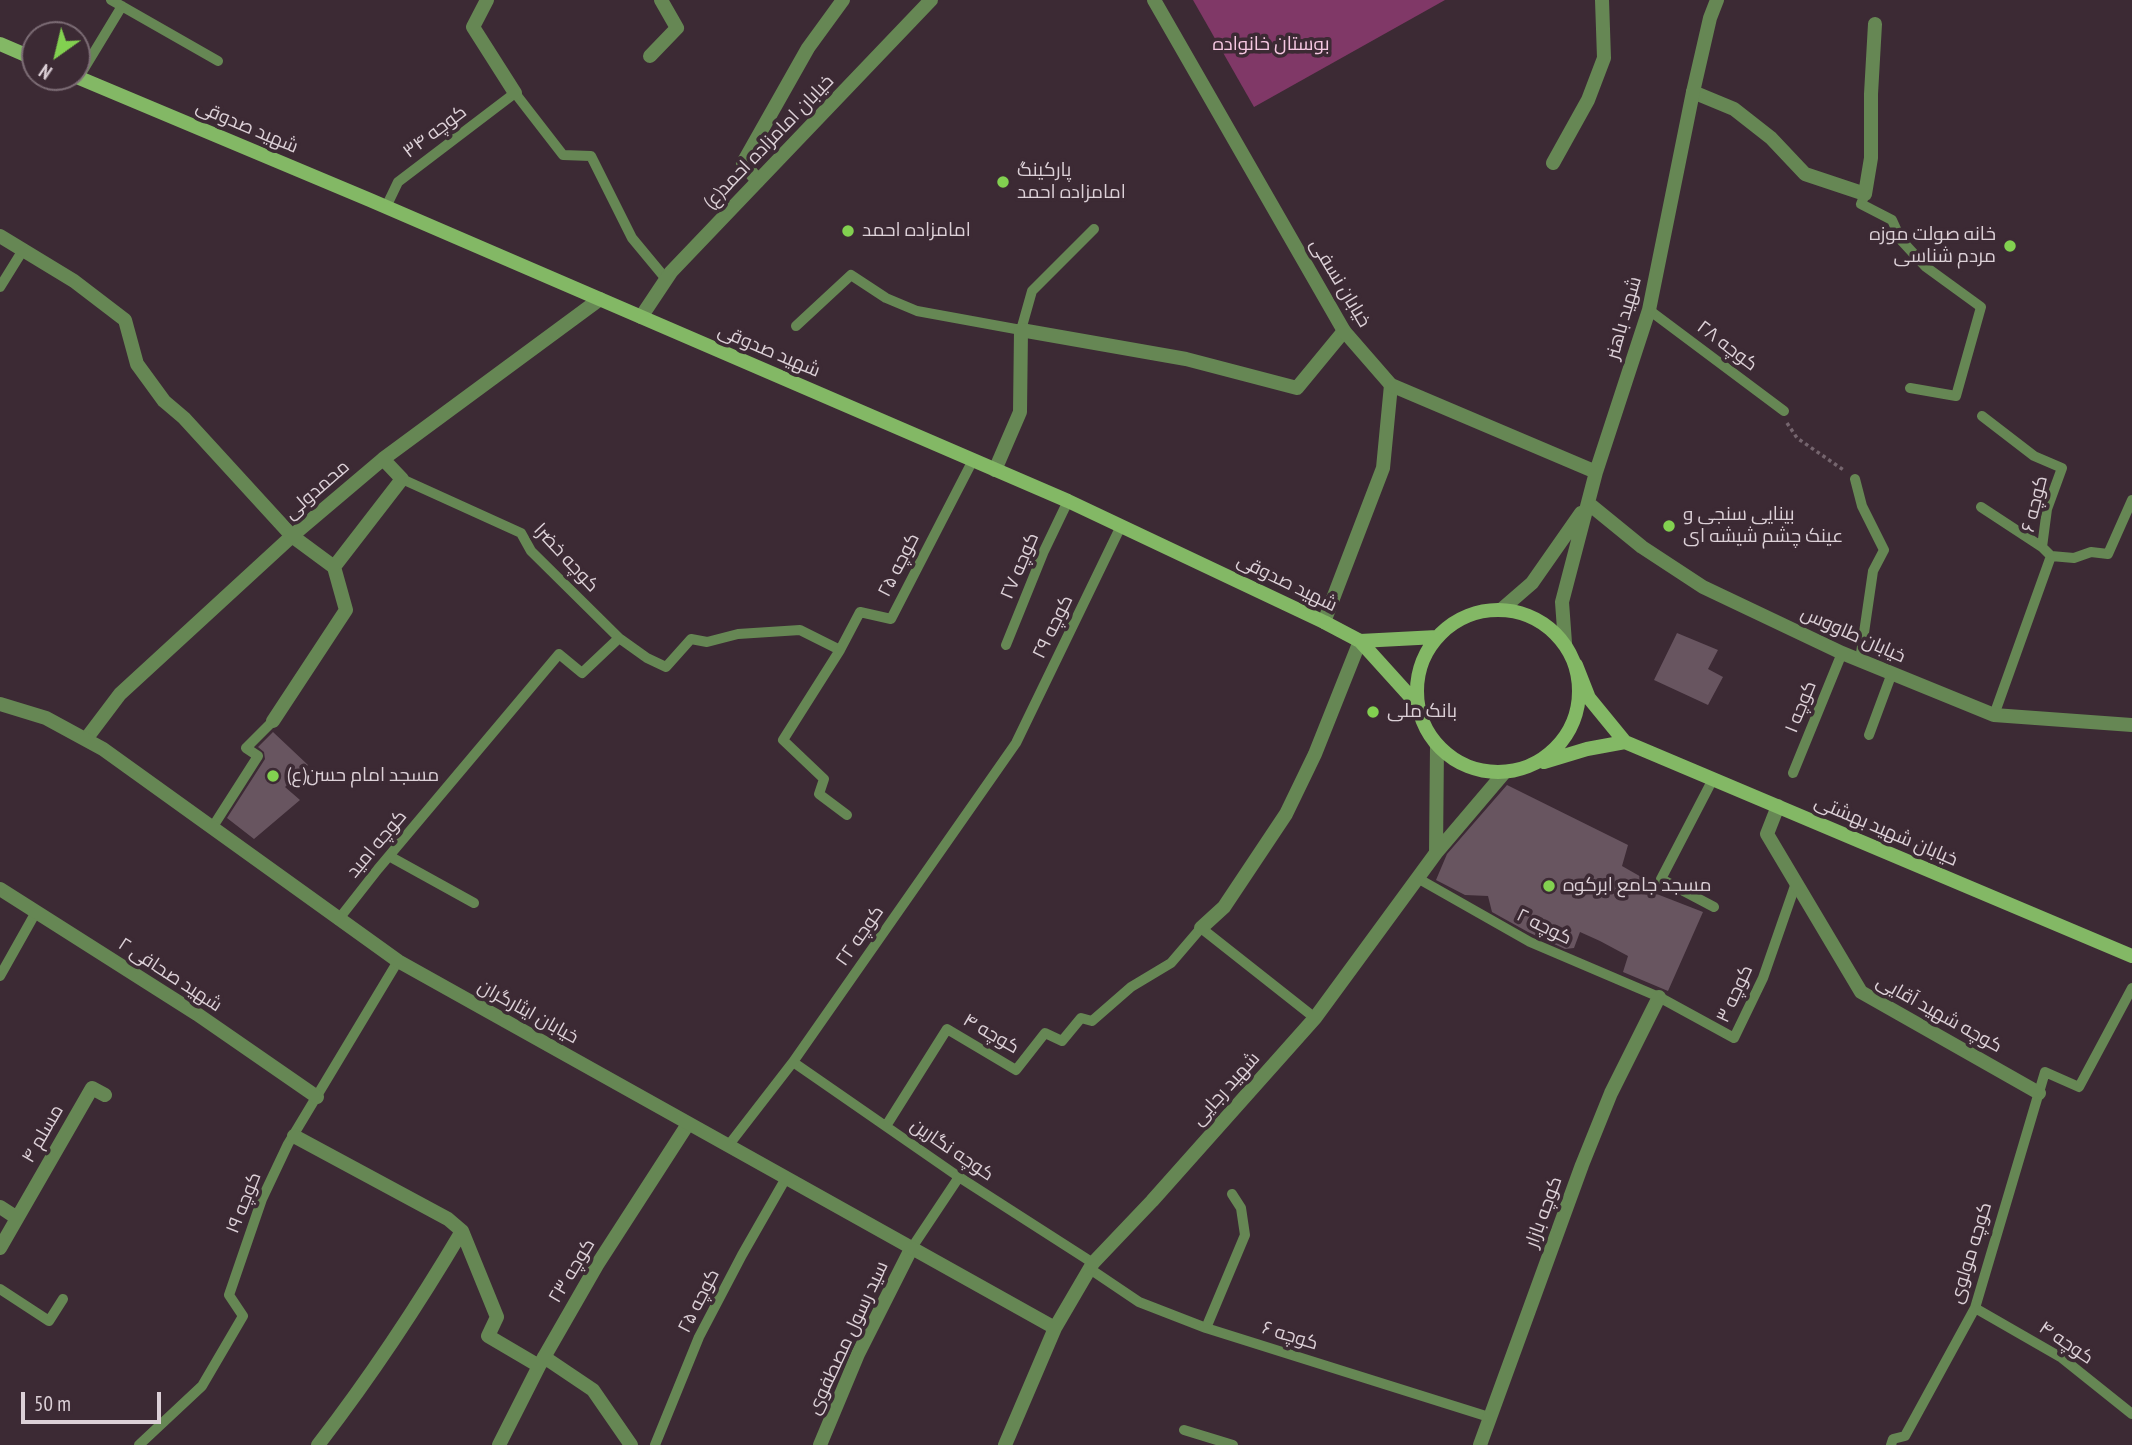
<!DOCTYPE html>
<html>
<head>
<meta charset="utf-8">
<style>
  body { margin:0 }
  #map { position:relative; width:2132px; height:1445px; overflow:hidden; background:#3c2a34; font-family:"PT Sans Narrow",sans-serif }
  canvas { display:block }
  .north { position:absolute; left:21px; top:21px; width:70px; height:70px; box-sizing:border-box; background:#3c2a34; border:2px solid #7c6c75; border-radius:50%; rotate:214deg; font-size:19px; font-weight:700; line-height:28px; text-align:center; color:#dcd0d7 }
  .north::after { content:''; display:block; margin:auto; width:24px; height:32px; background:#82d050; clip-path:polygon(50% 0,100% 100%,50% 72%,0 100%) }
  .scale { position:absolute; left:21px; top:1392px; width:140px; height:32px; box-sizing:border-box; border:4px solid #dcd0d7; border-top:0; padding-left:9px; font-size:21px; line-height:24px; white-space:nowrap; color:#dcd0d7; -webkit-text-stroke:5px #3c2a34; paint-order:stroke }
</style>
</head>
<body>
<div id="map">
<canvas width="2132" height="1445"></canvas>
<div class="north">N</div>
<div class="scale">50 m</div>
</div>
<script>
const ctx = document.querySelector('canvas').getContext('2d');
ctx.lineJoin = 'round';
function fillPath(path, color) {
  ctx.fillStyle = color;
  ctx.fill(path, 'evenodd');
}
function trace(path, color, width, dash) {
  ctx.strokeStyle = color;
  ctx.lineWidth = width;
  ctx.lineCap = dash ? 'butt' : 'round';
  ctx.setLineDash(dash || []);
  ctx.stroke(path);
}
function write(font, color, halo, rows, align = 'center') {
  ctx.font = font + ' "PT Sans Narrow",Cairo,sans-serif';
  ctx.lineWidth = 7;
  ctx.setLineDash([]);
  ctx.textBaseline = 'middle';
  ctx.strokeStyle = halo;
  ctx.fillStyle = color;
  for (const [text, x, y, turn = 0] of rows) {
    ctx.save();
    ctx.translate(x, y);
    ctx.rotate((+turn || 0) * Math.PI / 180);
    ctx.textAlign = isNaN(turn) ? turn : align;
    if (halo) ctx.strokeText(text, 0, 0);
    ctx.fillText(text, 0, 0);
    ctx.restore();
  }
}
fillPath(new Path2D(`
  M1193,0H1445L1254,107Z`), '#803867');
fillPath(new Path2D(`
  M1677,633L1718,650L1708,669L1723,677L1708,705L1654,680Z
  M273,732L308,765L285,787L300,800L254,839L227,818L265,759L264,752L258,747Z
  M1507,785L1628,845L1622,866L1650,882L1649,891L1703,912L1668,991L1623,972L1628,956L1600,941L1580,932L1574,948L1565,949L1528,932L1492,912L1488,896L1465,895L1436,880L1447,854Z`), '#685560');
trace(new Path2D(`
  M1787,423L1797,438L1845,471`), '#75656e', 3.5, [3.5, 3.5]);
trace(new Path2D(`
  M111,0L218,61
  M79,77L122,6
  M1865,194L1861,204L1892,220L1901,240L1926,267L1981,307L1956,396L1910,388
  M386,207L398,182L515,93L563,155L591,156L632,238L666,279
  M0,287L23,250
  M1649,310L1784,411
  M796,326L851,275L886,298L917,311L1021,330L1032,291L1094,229
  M1982,416L2034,456L2062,468L2047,509L2042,547L2051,556L1994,715
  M402,479L521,533L531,551L619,638
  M1855,479L1862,506L1884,550L1873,571L1860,660
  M1981,507L2042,547
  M2051,556L2074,558L2091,552L2108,554L2132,500
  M1006,645L1044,551L1068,501
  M840,650L860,612L891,619L973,460
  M1869,735L1892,673
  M1793,773L1842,653
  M1713,779L1661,879L1714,907
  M212,828L258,756L246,748L273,721
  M389,856L474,903
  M1419,879L1530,942L1659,997L1734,1038L1763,978L1796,883
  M338,920L378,869L559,654L582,673L619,638L647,658L666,667L691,639L707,642L738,634L800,630L840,650L783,740L824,779L819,794L847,815
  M0,976L36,912
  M793,1062L959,1177L1093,1263
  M886,1126L947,1029L1016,1070L1045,1033L1062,1041L1081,1018L1092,1021L1131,987L1171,963L1201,928L1315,1018
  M728,1146L793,1062L1016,743L1121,526
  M911,1249L959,1177
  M1090,1269L1139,1302L1206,1328L1489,1417
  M0,1289L49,1321L63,1299
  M1975,1308L2062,1358L2132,1414
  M1206,1328L1245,1235L1241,1208L1232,1194
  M1184,1430L1233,1445
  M139,1445L202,1386L243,1316L229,1295L262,1199L288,1144L398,961
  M655,1445L699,1337L742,1255L786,1178
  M1891,1445L1893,1439L1905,1436L1975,1308L2045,1072L2079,1087L2132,988`), '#668754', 10);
trace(new Path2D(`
  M487,0L473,27L515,93
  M650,56L677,28L661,0
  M1693,92L1734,109L1771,138L1805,174L1865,194L1871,158V94L1875,24
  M1553,163L1588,100L1604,58L1602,0
  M758,181L743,163L808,48L843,0
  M0,236L74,281L125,320L137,364L164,401L184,418L292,536L334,567
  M641,317L671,272L931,0
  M995,470L1020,412L1021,330L1186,359L1297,388L1344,331
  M1324,622L1383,468L1391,385
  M273,721L346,610L334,567L402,479L383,459
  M86,739L120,694L292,536L383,459L600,299
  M1778,806L1767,834L1861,992L2039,1093
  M0,889L197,1014L317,1097
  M1201,928L1224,907L1286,814L1315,754L1360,641
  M294,1136L448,1219L462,1231C417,1307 372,1375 318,1445
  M0,1207L17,1218
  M462,1231L497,1317L488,1336L539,1366
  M0,1248L92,1088L105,1095
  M544,1357L593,1390L631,1445
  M499,1445L539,1366L597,1265L688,1124
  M820,1445L858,1354L911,1249
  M1480,1445L1582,1165L1611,1093L1659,997`), '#668754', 14);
trace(new Path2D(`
  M1154,0L1344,331L1391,385L1596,472
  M1588,503L1642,547L1703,587L1842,653L1994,715L2132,725
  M1502,609L1532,583L1581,513
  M1565,643L1562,602L1596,472L1649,310L1693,92L1710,18L1717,0
  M0,704L46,718L103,749L398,961L1055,1328
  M1436,853L1437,746
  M1005,1445L1055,1328L1093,1263L1152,1201L1315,1018L1436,853L1504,773`), '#668754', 14);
trace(new Path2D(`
  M0,44L35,59
  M77,77L370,200L1068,501L1324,622L1360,641L1417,704
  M1417 691a81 81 0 1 1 162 0a81 81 0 1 1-162 0Z
  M1360,641L1437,637
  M1576,665L1589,698L1625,742L2132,956
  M1544,762L1587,749L1625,742`), '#83b865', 14);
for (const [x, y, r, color] of [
  [1003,182,7,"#82d050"],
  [848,231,7,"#82d050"],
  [2010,246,7,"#82d050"],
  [1669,526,7,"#82d050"],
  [1373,712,7,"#82d050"],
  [273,776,7,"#82d050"],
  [1549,886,7,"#82d050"]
]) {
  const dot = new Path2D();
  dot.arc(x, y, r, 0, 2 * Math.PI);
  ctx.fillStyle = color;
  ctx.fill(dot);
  trace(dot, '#3c2a34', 2.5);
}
write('19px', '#f6c8e2', '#3c2a34', [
  ["بوستان خانواده",1271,45]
]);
write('19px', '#dcd0d7', '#3c2a34', [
  ["شهید صدوقی",247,127,23],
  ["کوچه ۳۴",435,132,-37],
  ["خیابان امامزاده احمد(ع)",769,142,-46],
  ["خیابان نسفی",1340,283,59],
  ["شهید باهنر",1624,318,-74],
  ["کوچه ۲۸",1727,346,37],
  ["شهید صدوقی",769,351,23],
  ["محمدولی",317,490,-41],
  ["کوچه ۶",2035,504,-76],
  ["کوچه خضرا",566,558,47],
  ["کوچه ۲۵",899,565,-63],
  ["کوچه ۲۷",1020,566,-67],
  ["شهید صدوقی",1287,583,26],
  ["کوچه ۲۹",1053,627,-64],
  ["خیابان طاووس",1853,635,24],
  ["کوچه ۱",1801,707,-68],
  ["خیابان شهید بهشتی",1886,831,23],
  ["کوچه امید",377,844,-50],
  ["کوچه ۲",1544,927,26],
  ["کوچه ۲۲",860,936,-55],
  ["شهید صحافی ۲",170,975,33],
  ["کوچه ۳",1735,994,-65],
  ["خیابان ایثارگران",528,1012,29],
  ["کوچه شهید آقایی",1939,1014,29],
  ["کوچه ۴",991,1034,30],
  ["شهید رجایی",1226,1089,-48],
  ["مسلم ۴",43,1134,-60],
  ["کوچه نگارین",952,1150,34],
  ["کوچه ۱۹",244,1203,-68],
  ["کوچه بازار",1544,1212,-70],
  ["کوچه مولوی",1971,1253,-73],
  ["کوچه ۲۳",572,1271,-59],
  ["کوچه ۲۵",699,1301,-63],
  ["کوچه ۶",1290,1336,17],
  ["سید رسول مصطفوی",848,1338,-65],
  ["کوچه ۴",2066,1343,34]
]);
write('19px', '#dcd0d7', '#3c2a34', [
  ["پارکینگ",1017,171],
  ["امامزاده احمد",1017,193],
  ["امامزاده احمد",862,231],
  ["خانه صولت موزه",1996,235,"right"],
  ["مردم شناسی",1996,257,"right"],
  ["بینایی سنجی و",1683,515],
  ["عینک چشم شیشه ای",1683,537],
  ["بانک ملی",1387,712],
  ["مسجد امام حسن(ع)",287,776],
  ["مسجد جامع ابرکوه",1563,886]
], 'left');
</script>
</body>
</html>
